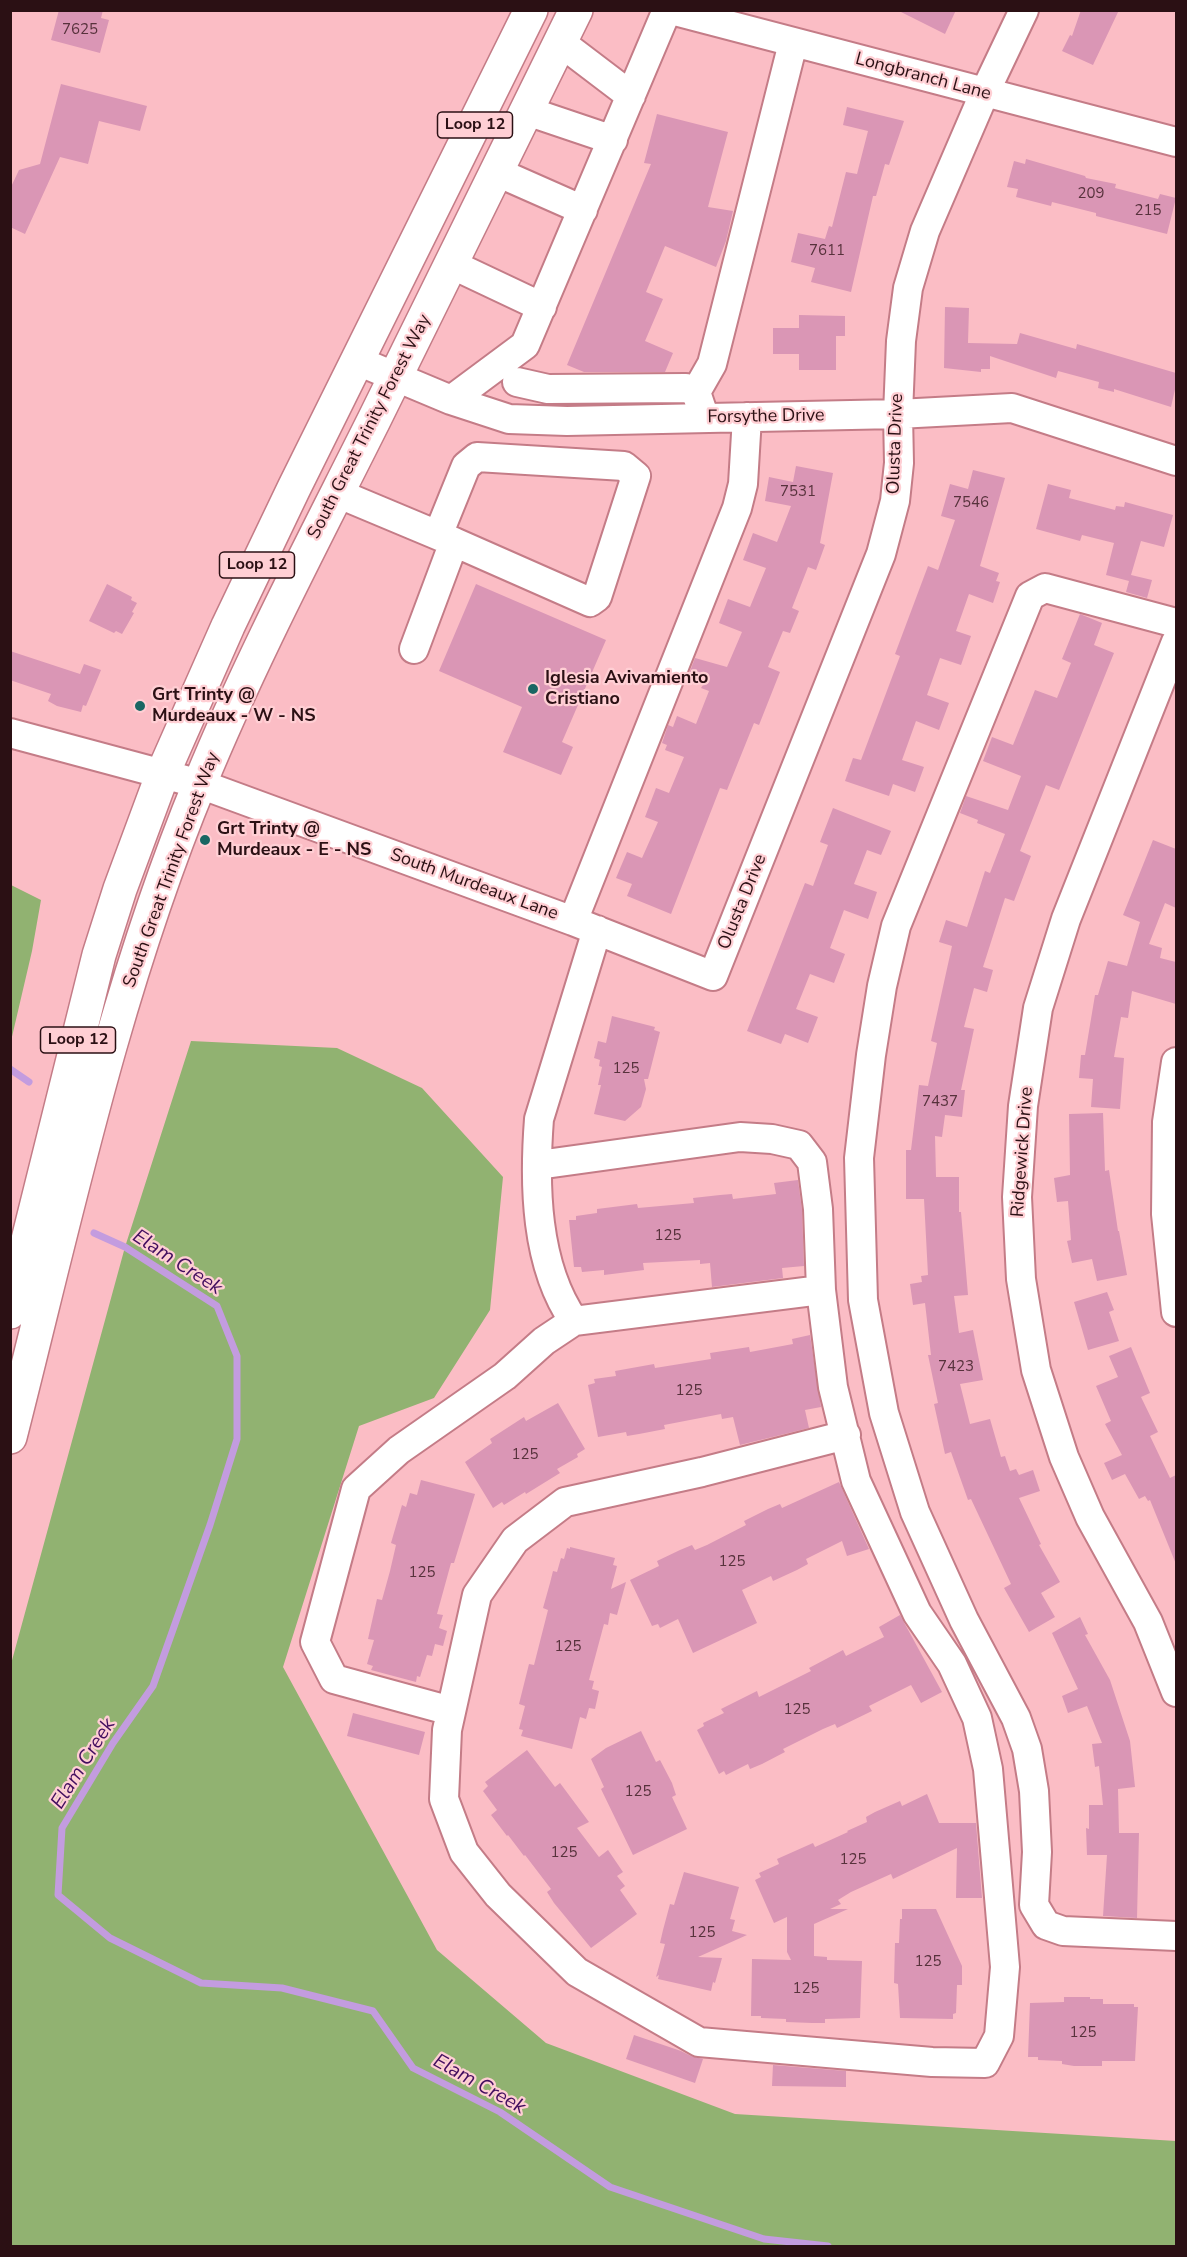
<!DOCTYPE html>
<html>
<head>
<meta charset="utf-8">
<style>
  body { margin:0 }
  #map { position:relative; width:1187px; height:2257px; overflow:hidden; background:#fbbdc5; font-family:"Nunito Sans",sans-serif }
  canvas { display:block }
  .frame { position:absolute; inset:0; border:12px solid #2b1014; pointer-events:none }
</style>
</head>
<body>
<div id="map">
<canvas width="1187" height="2257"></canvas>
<div class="frame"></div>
</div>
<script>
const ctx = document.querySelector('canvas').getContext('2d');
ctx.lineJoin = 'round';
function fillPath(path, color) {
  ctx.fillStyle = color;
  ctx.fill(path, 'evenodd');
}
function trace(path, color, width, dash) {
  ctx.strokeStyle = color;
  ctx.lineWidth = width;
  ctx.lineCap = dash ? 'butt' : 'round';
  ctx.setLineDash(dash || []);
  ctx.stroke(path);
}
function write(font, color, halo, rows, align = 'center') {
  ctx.font = font + ' "Nunito Sans",sans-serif';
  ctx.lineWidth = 4.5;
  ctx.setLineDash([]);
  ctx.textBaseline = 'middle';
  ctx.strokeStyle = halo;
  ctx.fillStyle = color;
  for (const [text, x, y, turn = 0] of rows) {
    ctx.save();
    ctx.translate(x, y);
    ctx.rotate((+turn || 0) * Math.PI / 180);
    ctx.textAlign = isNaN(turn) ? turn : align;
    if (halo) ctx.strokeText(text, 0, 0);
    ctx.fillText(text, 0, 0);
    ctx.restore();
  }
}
fillPath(new Path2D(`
  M11,885L41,900L32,951L11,1041Z
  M191,1041L337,1048L422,1088L503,1177L490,1310L434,1398L359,1426L283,1667L437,1950L546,2043L735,2114L1176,2141V2246H11V1664L125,1247Z`), '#91b271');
trace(new Path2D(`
  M10,1069L29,1082
  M94,1233L125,1247L217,1306L237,1356V1439L210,1525L153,1686L113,1743L62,1828L58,1895L110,1938L201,1983L282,1988L373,2011L413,2068L500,2112L610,2187L764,2239L828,2246`), '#c39cdf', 7);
fillPath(new Path2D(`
  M59,10H103L101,18L109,20L100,53L51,40Z
  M897,10H956L945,34Z
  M1081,10H1119L1093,65L1062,51L1070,35L1072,36Z
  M61,84L147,106L140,131L99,121L88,164L60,157L25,234L10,227V189L19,170L40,164Z
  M847,107L904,121L889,165L885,164L876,196H873L851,292L811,282L815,268L791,262L798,233L825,239L829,226L832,227L846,172L857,174L868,131L843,125Z
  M657,114L728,132L708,207L733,211L726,241L716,267L665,246L646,292L663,299L645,341L673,353L665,372H584L567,365L651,164L644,163Z
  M1026,159L1085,176L1086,178L1116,184L1115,188L1158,199L1160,194L1176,198L1167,234L1096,216V213L1052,202L1051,206L1016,197L1018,189L1007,187L1014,161L1025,164Z
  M945,307L969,308L968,343L1017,344L1020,333L1076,349L1077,344L1176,373V385L1171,407L1114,389V392L1098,388L1099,382L1058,371L1056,378L990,356V369H981V372L944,368Z
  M799,315L845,316V336H836V370H799V354H773V328H799Z
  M796,466L833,473L820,543L825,545L816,570L808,567L792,608L799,611L790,633L783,631L768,667L780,672L759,725L754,723L727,790L720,788L671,914L627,896L632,884L616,878L627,852L642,858L658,822L645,817L656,788L669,793L684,757L665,750L667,745L662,743L668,725L673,727L677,716L696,724L709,691L701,688L703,685L687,679L695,658L727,667L742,632L719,623L728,599L750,607L766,568L743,560L753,533L777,542L791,506L765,501L769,477L793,482Z
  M973,470L1005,478L980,566L999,573L996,581L1000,582L993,603L969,594L956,631L971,636L961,665L940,658L927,695L949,703L939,730L916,721L902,760L924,767L915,792L893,784L889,796L845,781L853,758L861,760L900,656L895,654L928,566L938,570L955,520L941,516L950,484L968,489Z
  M1048,484L1071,490L1069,498L1115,510L1116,506L1124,507L1125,502L1173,515L1164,547L1141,541L1131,575L1152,580L1147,598L1126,592L1129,581L1106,575L1114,543L1082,535L1080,541L1036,529Z
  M107,584L132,597L131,600L137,603L132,612L134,613L122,634L116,631L114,633L89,621Z
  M476,584L606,640L562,742L573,747L561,775L503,752L522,707L439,671Z
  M1080,614L1102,623L1094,645L1114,653L1059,790L1046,785L1020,851L1031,856L1014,901L1005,898L983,967L993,970L987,992L974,988L964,1027L974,1029L961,1090H965L962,1117L945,1115L942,1137L935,1136L936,1177H959V1212H961L968,1295L954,1296L959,1333L973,1330L983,1380L960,1384L970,1424L990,1419L1001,1457L1005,1456L1010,1471L1016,1469L1019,1475L1033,1470L1040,1491L1019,1498L1041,1544L1039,1545L1060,1582L1041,1593L1055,1617L1029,1632L1004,1588L1011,1584L971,1499L968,1500L951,1452L945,1454L934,1404L938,1403L928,1355H931L925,1303L913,1305L910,1284L922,1282L921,1276L928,1275L924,1199H906V1150H911L919,1085L928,1086L937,1043L931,1041L952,946L939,942L946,920L967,927L985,871L990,873L1005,834L977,823L978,820L960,813L966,796L1008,810L1021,776L983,761L992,737L1013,745L1035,690L1057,698L1071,663L1062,659Z
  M10,651L80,674L84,664L101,670L86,706L83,705L81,712L57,706L48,701L51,694L10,680Z
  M833,808L891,831L881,855L867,850L854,884L877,892L868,919L844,910L830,948L845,954L834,983L810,974L796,1009L818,1017L808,1043L785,1034L781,1044L747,1031L805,883L813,886L828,845L820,842Z
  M1153,840L1176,849V908L1165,903L1149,944L1162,948L1160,958L1176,962V1004L1132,991L1128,1018L1121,1017L1114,1057L1124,1058L1120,1109L1091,1107L1093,1079L1079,1078L1081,1055H1085L1095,995H1098L1108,961L1127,966L1140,922L1123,915Z
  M612,1016L655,1027L654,1030L660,1032L648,1079H644L646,1089L641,1107L625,1121L594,1114L601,1085H598L602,1067L599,1066L600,1060L594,1058L598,1041L606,1043Z
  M1103,1113L1105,1171L1109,1170L1118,1231H1119L1127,1275L1097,1281L1092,1259L1072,1263L1067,1241L1071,1240L1068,1201L1057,1202L1054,1178L1070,1175L1069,1114Z
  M798,1180L802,1210L804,1266L782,1268L783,1278L712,1287L710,1263L700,1264V1260L643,1263L644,1270L604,1275V1270L582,1272L581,1267H574L569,1220H576V1216L597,1213V1209L637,1204L638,1208L694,1203L693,1198L720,1195L732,1194L733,1199L776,1194L774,1183Z
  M1107,1292L1114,1310L1109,1312L1119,1341L1088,1350L1074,1302Z
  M810,1335L821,1407L805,1410L809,1428L740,1445L733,1417L722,1419L721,1414L664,1425L665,1429L639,1434L627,1436L626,1432L598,1437L588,1385L595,1383L594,1379L616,1376L615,1371L654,1364L655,1368L711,1359L710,1353L749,1347L750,1352L793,1344L792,1339Z
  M1131,1347L1150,1393L1141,1397L1158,1432L1150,1436L1170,1478L1176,1475V1564L1150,1500L1148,1501L1145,1496L1139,1499L1125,1474L1112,1480L1104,1463L1122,1455L1105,1424L1111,1421L1096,1386L1118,1377L1109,1356Z
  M558,1403L585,1449L577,1454L578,1457L557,1469L560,1473L526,1494L525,1492L504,1505L502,1502L493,1508L465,1462L492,1443L490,1439L524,1417L526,1421Z
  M421,1480L475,1494L454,1563H451L437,1614L443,1615L439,1628L447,1631L443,1646L435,1644L432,1656L427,1655L420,1677L417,1676L416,1682L371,1670L373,1666L367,1664L374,1640L368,1639L377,1599L382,1600L390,1571L396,1545L391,1543L402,1505L406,1507L410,1493L417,1495Z
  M839,1482L869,1549L847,1556L842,1541L806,1559L808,1564L797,1570L773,1581L771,1576L742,1590L757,1623L693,1653L678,1619L660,1628L658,1624L652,1626L630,1580L659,1566L657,1561L680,1550L692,1545L695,1550L707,1545L746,1525L744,1521L768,1509L780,1504L782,1508Z
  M570,1547L615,1558L613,1565L617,1566L611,1589L626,1582L617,1615L610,1613L608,1625L604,1624L589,1680L594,1681L592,1689L599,1691L595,1709L589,1708L586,1719L580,1717L572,1749L521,1736L523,1730L519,1729L525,1706L519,1704L529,1664L534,1665L548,1610L543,1608L550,1583L553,1571L557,1572L561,1558L564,1559L567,1548L570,1549Z
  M900,1615L942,1692L921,1703L911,1685L869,1706L872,1711L837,1728L835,1724L823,1729L783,1749L785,1752L762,1764L750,1769L748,1764L726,1775L724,1771L719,1774L697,1730L704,1726L703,1723L724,1713L721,1709L757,1691L759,1697L811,1671L809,1668L843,1650L846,1656L884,1637L879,1627Z
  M1080,1617L1088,1634L1085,1635L1110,1680L1130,1741L1135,1787L1118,1789L1119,1833H1139L1137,1918L1103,1916L1107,1855H1087L1086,1828L1089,1829V1805H1103L1099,1766L1095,1767L1092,1744L1102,1743L1087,1706L1068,1713L1062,1696L1078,1689L1052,1633Z
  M353,1713L425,1732L419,1755L347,1736Z
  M641,1731L656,1762L660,1760L672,1783L676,1795L672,1797L687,1829L633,1855L601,1789L604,1787L591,1759L606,1748Z
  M527,1750L555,1787L560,1783L589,1822L577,1828L599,1857L608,1850L623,1872L617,1876L625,1886L620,1890L637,1914L591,1948L554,1903L547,1892L551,1889L525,1855L524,1856L508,1835L507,1836L491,1815L497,1810L483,1791L488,1786L485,1782Z
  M927,1794L939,1823H976L982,1898H956L957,1848L893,1879L891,1874L851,1892L838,1900L841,1904L830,1909H848L814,1924V1956L827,1957V1960L862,1961L860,2018L825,2019V2023H812L786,2022V2019L761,2018V2016H751L752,1959L791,1960L787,1952V1917L774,1923L755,1880L761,1877L759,1873L779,1864L777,1859L813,1843L815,1847L848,1832L847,1831L867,1822L866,1817L875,1812L900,1801L902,1806Z
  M684,1872L739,1887L730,1919L735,1920L732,1931L747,1935L698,1957L722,1958L715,1983L713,1982L711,1991L658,1979L659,1975L656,1977L665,1944L660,1943L663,1930L670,1904L674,1905Z
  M902,1909H936L962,1966V1985H957L956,2013L953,2014V2019L900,2018L898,1984L894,1983L895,1943H899L900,1919H902Z
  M1064,1997H1090V1999H1103V2004H1134V2007H1138L1135,2061H1102V2066H1074L1062,2064V2061L1038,2060V2057H1028L1030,2003L1064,2002Z
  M634,2035L681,2051L691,2056L703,2059L695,2083L626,2059Z
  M773,2065L846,2071V2087L772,2086Z`), '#da96b5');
const minor = new Path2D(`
  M671,10L1176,142
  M560,42L631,96
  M527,111L613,140
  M497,172L583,210
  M451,264L542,307
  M358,361L451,400L509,419L567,421L898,414L1012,408L1176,461
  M517,382L548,389L686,388L696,392L702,410
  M696,392L712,364L793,43
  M451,400L525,345L667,10
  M337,493L454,542L414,649
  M438,535L466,466L477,457L624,466L636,476L597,597L590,602L454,542
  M1176,623L1045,588L1030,596L896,926L882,986L871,1055L859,1158L863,1300L884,1413L915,1512L964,1620L1016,1718L1027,1749L1034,1791L1037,1852L1034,1905L1046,1925L1063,1931L1176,1936
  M1176,642L1066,919L1038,1008L1023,1106L1017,1197L1021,1279L1036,1370L1064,1457L1090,1517L1148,1622L1176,1692
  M10,733L200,784L573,921L713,976L881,554L895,501L899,463L898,414L901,341L908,288L925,231L984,94L1024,10
  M573,921L737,508L743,484L747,417
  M1176,1062L1167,1122L1166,1214L1176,1312
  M538,1165L740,1137L772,1139L799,1145L812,1162L818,1209L821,1290L833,1387L856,1481L917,1613L952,1664L977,1718L988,1769L1005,1967L999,2036L985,2063L932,2062L699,2042L577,1972L498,1895L464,1852L444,1799L447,1730L477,1595L515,1540L565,1502L702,1472L846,1435
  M574,1321C535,1265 534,1184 539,1119L597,930
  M451,1711L334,1679L315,1642L356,1489L399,1450L505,1376L544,1341L574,1321L821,1290`);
const major = new Path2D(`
  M10,1312L99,955L120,889L163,773L228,626L294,488L531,10
  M10,1437C66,1217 113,993 200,783C251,659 314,540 374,420C442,284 508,147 576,10`);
trace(minor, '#c47c87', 32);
trace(major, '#c47c87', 36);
trace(minor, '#fff', 28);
trace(major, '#fff', 33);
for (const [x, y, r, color] of [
  [533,689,6,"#196663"],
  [140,706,6,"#196663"],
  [205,840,6,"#196663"]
]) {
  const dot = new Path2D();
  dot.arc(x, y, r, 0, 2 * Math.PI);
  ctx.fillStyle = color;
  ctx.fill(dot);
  trace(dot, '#ffcfd4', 2);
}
write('15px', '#57323c', null, [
  ["7625",80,30],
  ["209",1091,194],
  ["215",1148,211],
  ["7611",827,251],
  ["7531",798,492],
  ["7546",971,503],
  ["125",626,1069],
  ["7437",940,1102],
  ["125",668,1236],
  ["7423",956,1367],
  ["125",689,1391],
  ["125",525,1455],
  ["125",732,1562],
  ["125",422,1573],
  ["125",568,1647],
  ["125",797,1710],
  ["125",638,1792],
  ["125",564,1853],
  ["125",853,1860],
  ["125",702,1933],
  ["125",928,1962],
  ["125",806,1989],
  ["125",1083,2033]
]);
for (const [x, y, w] of [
  [475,125,75],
  [257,565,75],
  [78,1040,75]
]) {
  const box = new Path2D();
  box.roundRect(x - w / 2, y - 13, w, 26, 4.5);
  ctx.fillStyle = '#ffcfd4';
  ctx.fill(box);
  trace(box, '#2b1014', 1.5);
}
write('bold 16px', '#2b1014', null, [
  ["Loop 12",475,125],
  ["Loop 12",257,565],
  ["Loop 12",78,1040]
]);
write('18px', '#2b1014', '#ffcfd4', [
  ["Longbranch Lane",923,77,15],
  ["Forsythe Drive",766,417,-1],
  ["South Great Trinity Forest Way",370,427,-63],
  ["Olusta Drive",896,444,-88],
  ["South Great Trinity Forest Way",172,870,-70],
  ["South Murdeaux Lane",474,885,20],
  ["Olusta Drive",743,902,-68],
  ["Ridgewick Drive",1023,1152,-86]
]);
write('bold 18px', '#2b1014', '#ffcfd4', [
  ["Iglesia Avivamiento",545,679],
  ["Cristiano",545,700],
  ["Grt Trinty @",152,696],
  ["Murdeaux - W - NS",152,717],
  ["Grt Trinty @",217,830],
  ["Murdeaux - E - NS",217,851]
], 'left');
write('italic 20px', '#430e5f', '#ffcfd4', [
  ["Elam Creek",177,1263,33],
  ["Elam Creek",84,1764,-58],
  ["Elam Creek",479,2085,29]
]);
</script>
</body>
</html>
